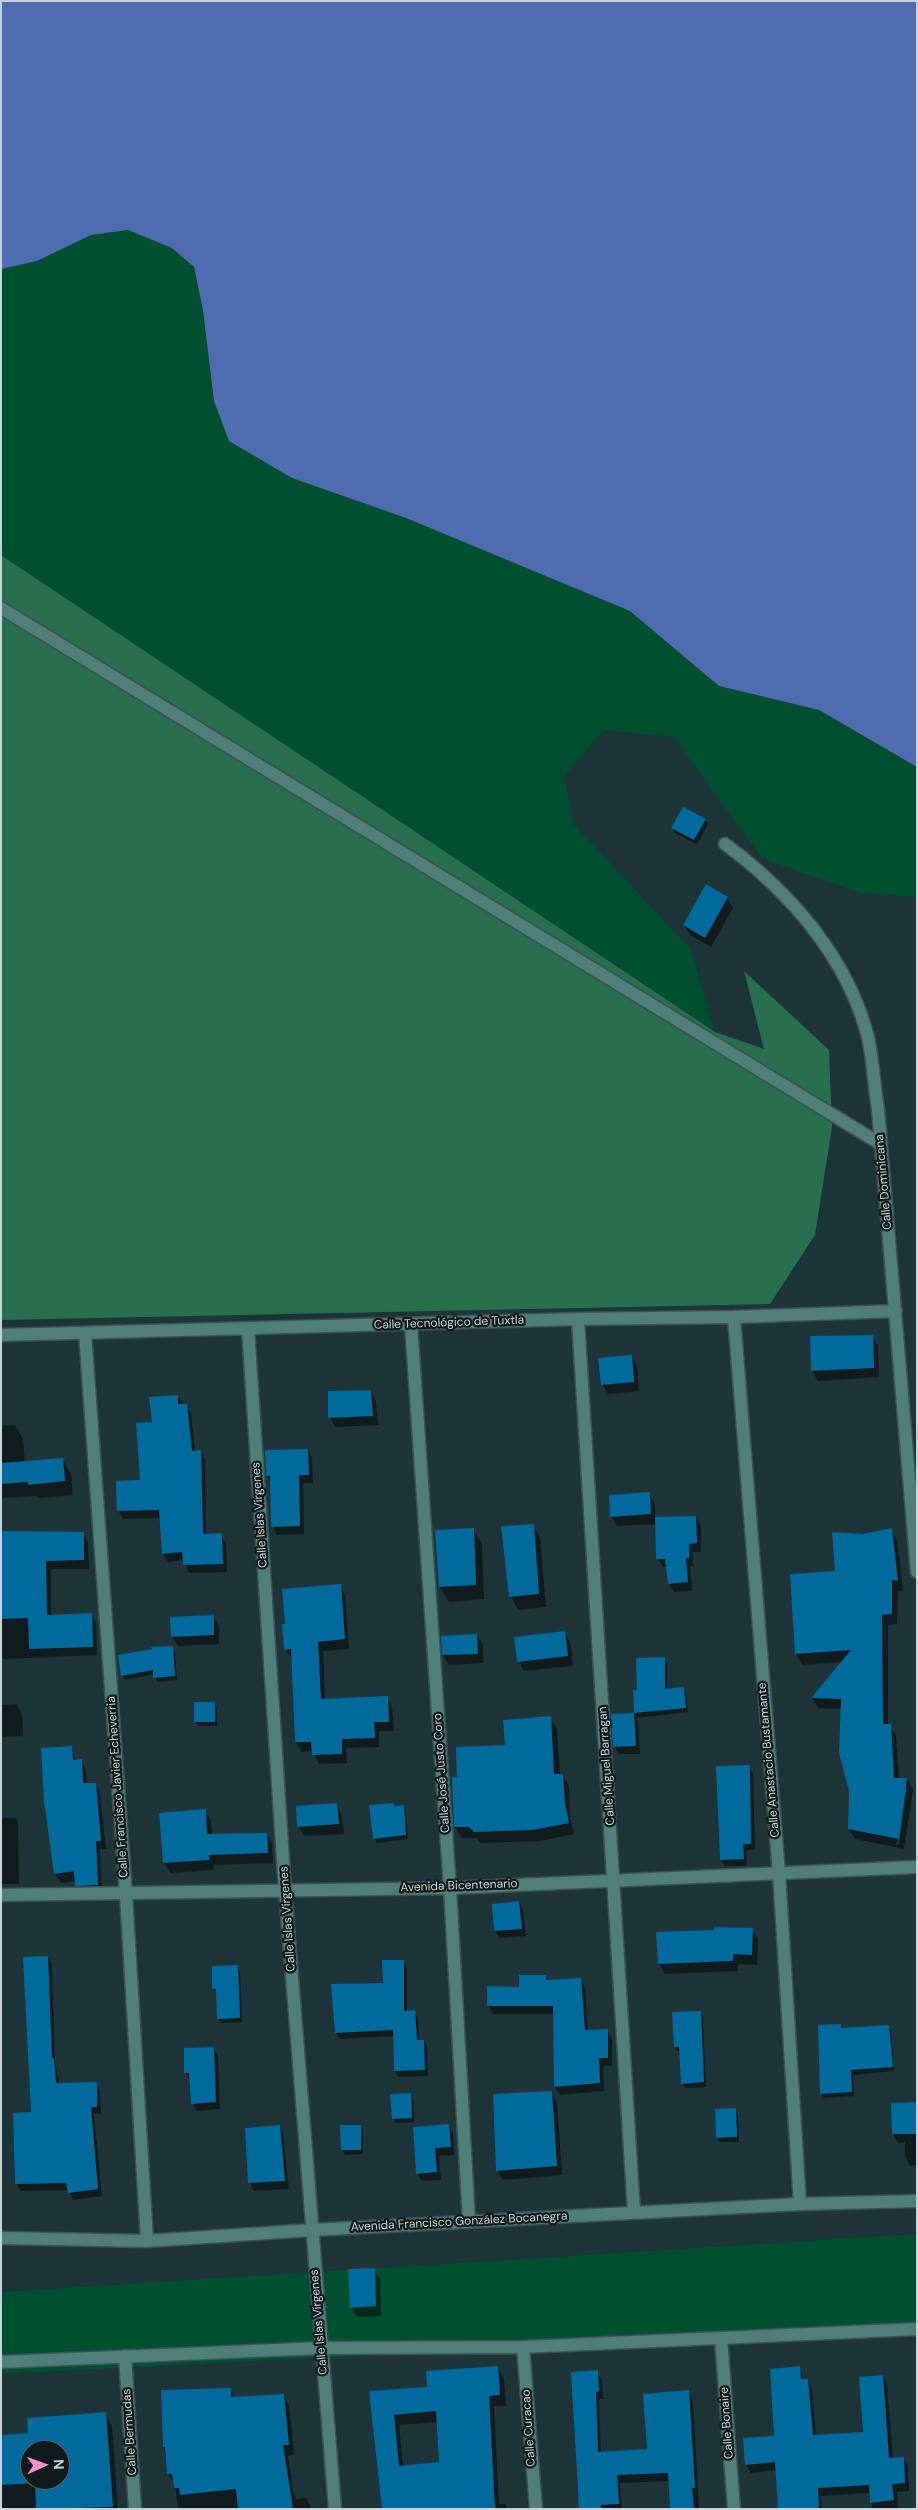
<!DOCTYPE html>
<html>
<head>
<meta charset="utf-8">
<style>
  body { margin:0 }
  #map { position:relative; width:918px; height:2510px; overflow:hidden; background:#1d3438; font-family:"DM Sans",sans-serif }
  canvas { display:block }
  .frame { position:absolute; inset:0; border:2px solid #c7d4d7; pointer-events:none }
  .north { position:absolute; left:20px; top:2440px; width:50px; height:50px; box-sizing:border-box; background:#10191c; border:1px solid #596467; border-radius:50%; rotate:88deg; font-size:14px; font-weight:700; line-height:20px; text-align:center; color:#c7d4d7 }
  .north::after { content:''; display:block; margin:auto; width:18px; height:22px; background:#f890cb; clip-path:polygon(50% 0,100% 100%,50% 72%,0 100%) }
</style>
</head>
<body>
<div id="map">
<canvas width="918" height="2510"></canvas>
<div class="frame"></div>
<div class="north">N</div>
</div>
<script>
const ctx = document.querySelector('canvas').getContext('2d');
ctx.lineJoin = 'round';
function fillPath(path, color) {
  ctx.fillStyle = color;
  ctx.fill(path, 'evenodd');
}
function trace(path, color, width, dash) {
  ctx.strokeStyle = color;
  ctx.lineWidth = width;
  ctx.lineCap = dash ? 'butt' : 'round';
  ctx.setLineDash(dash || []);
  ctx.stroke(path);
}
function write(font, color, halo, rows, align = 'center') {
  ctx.font = font + ' "DM Sans",sans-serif';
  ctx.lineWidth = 4.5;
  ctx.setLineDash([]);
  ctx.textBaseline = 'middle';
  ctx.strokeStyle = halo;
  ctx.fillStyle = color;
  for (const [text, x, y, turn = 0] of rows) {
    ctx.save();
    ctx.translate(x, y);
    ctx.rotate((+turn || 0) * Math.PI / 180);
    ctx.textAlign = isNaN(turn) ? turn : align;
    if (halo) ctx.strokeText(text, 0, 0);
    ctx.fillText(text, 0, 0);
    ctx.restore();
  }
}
fillPath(new Path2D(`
  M129,230L172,248L194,267L203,310L292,478L406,518L630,611L719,686L819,710L917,767V897L860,893L762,858L673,737L604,730L564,776L574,825L690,948L715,1032L1,555V269L37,261L91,235Z
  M917,2234V2327L1,2374V2292Z`), '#004f30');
fillPath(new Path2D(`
  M1,555L715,1032L764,1049L744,971L829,1050L832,1127L815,1235L770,1304L1,1320Z`), '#286f4d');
fillPath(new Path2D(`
  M1,1H917V767L819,710L719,686L630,611L406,518L292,478L229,441L214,401L203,310L194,267L172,248L128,230L91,235L37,261L1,269Z`), '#506cb1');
fillPath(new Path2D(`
  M705,820L708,824L697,844L675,833L673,828Z
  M727,898L733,908L711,947L690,935L684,925Z
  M872,1336L878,1346L879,1377L818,1381L812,1371Z
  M631,1356L637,1366L639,1391L608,1394L602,1384Z
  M371,1391L376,1401L378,1425L335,1427L330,1417Z
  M177,1396L191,1413L195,1452H201L205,1460L206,1535H221L226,1543L227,1572L189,1573L184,1560L168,1562L163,1554L161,1518L123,1519L118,1510L141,1482L153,1423Z
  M15,1425L23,1439L25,1463L63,1460L71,1474L73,1495L38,1498L36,1496L1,1498V1426Z
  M308,1450L312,1458L313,1483H303L304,1534L277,1535L273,1526L271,1483L267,1476Z
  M649,1494L655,1504V1519L696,1518L701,1526V1552H693V1566H690L692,1591L674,1592L669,1584L667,1567H663L658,1559L657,1524L617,1526L611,1516Z
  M533,1525L540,1538L546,1607L518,1610L511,1596Z
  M473,1529L482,1544L484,1599L449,1602L440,1587Z
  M891,1530L897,1540L903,1591H898L897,1624L888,1625V1725L896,1735L899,1779H907L913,1790L904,1849L855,1839L849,1829L850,1791L842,1709L818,1708L812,1698L843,1662L802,1665L796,1654L792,1575L837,1572L863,1535ZM905,1788H907L899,1845H896Z
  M1,1533H83L88,1542L89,1569H51V1616L91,1614L96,1623L97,1655L4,1659L1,1655Z
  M340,1586L345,1595L349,1649L323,1651L325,1700L387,1697L392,1706L394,1731H379V1747L346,1748L347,1763L319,1764L313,1751L302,1752L296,1742L292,1659L285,1649L287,1625Z
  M213,1616L219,1626V1644L178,1646L172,1636Z
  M564,1632L570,1642L573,1666L524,1671L519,1661Z
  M477,1635L483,1645V1663L449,1665L443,1655Z
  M172,1648L175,1652L177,1680L157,1682L154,1674L125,1680L122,1675Z
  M664,1659L667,1663V1690L683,1689L686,1693L688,1712L636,1718L638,1722L640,1754H619L614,1746L612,1715L636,1714L634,1691H638Z
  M214,1703L217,1708V1726H198L195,1722Z
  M16,1704L22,1714L23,1736L1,1737V1705Z
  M550,1717L557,1729L560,1775H563L569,1786L570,1817L574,1834L540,1841L481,1843L476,1838H462L455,1827L453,1778L458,1779Z
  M71,1747L76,1761L81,1760L86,1769L87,1784H95L100,1793L106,1849H100L102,1894H81L76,1881L61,1883L55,1874L46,1801Z
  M749,1766L753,1773L755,1850H746L747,1866H725L721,1860Z
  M394,1804L395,1807L403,1806L406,1811L408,1839L377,1843L374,1838Z
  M337,1805L342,1815L344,1834L304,1836L298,1826Z
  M205,1811L211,1821L212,1835L267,1834L272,1844L273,1863L214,1865V1870L170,1873L164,1863L161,1814Z
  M1,1818H16L18,1822L19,1884H1Z
  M519,1902L523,1910L526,1936L500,1938L495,1931Z
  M752,1929L758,1939L757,1965L738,1964V1971L665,1974L659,1964L715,1931Z
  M48,1957L52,1964L55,2062L60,2086L96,2084L100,2091L101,2114H94L102,2196L73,2200L69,2190L21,2191L16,2183L32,2114Z
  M403,1961L407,1968V2012H414L418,2018L419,2041H423L427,2047L428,2076L398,2077L395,2071L394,2036L340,2039L336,2033L332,1985L384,1984Z
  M237,1966L240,1971L242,2022L221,2023L218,2018V1993L213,1989Z
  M545,1976L548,1981L580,1979L585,1988L588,2031L607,2030L612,2039V2066H603L604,2091L560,2095L555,2087L554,2014H493L488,2005Z
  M701,2013L703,2017L706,2087L685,2088L682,2083L680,2051H677L675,2047Z
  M841,2025L843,2030L888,2026L891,2031L894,2071L853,2075L854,2096L824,2098L821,2093Z
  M214,2049L218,2056L220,2109L197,2111L193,2103L190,2081L186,2073Z
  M551,2093L557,2102L562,2175L503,2180L497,2170Z
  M410,2094L413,2099L414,2122L396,2123L393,2118Z
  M892,2104H917V2165L910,2166L905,2157V2142L898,2143L893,2134Z
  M735,2110L738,2114L739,2142H720L717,2138Z
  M279,2126L283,2134L289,2189L254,2191L250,2183L247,2129Z
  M342,2126H360L363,2131V2154L345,2155L343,2150Z
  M449,2126L453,2134L454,2155L439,2156L441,2180L422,2181L417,2173Z
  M374,2269L380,2279L381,2316L357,2317L351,2307Z
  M497,2367L504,2378L506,2406H494L499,2504H505L508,2509H385L371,2392L428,2388ZM438,2422L441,2464L403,2467L399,2425Z
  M799,2368L804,2380H807L812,2389L816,2436L865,2434L882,2376L887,2384L893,2459L903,2458L908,2466L909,2491L897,2492L898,2509H872L871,2493L821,2496L822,2509H779L776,2470L751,2473L746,2465L775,2437Z
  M597,2372L602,2380L603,2399H599L601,2453L649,2450L688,2392L693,2400L699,2509H672L670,2481L620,2483L622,2509H581L578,2496L572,2373Z
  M230,2389L235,2398L283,2395L289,2405L294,2455L288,2456L293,2490L296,2499L306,2498L312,2509H178L175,2484L168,2474L164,2447L162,2392Z
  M105,2414L112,2426L118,2509H1V2436L29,2434ZM30,2450H60V2480H30Z`), '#0007');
fillPath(new Path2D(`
  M683,807L706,819L694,840L671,828Z
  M706,884L728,897L705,938L683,925Z
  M873,1335L874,1368L811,1371L810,1336Z
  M632,1355L634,1382L601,1385L598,1358Z
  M371,1390L373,1416L328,1418V1391Z
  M178,1395V1404H187L192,1451L201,1450L203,1534L222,1533L223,1564L183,1565L182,1552L162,1554L159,1510L117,1511L116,1481L140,1480L136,1423L152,1422L149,1397Z
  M308,1449L309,1475H299L300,1526L271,1527L270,1476H266L265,1450Z
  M63,1458L65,1481L28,1485V1482L1,1484V1463Z
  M650,1492L651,1514L610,1517L609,1495Z
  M696,1516L697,1543L689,1544V1558H686L688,1582L668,1584L665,1559H656L655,1517Z
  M534,1524L539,1594L509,1597L501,1526Z
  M474,1528L476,1585L439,1587L435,1530Z
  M892,1528L898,1581L892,1580V1614L882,1615L883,1724H891L894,1778H907L899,1839L848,1829L849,1791L839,1753L841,1699L811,1698L851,1650L795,1654L790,1574L835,1571L832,1532L863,1534Z
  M1,1531L84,1532V1560L46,1561L47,1615L92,1613L93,1647L29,1649L28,1618L1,1619Z
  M341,1584L345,1639L318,1642L321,1699L388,1696L389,1722H374L375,1738L342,1739V1754L312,1755L311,1742H295L291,1649L284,1650L282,1624H285L282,1589Z
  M214,1615V1635L171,1637L170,1617Z
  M565,1631L568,1656L517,1662L514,1637Z
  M477,1634L478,1654L442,1655L441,1636Z
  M173,1646L175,1676L153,1678V1670L121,1676L118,1655L152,1649L151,1647Z
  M665,1657V1689L684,1687L686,1708L634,1713L633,1690H637L636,1658Z
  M194,1702H215V1722H194Z
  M634,1713L636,1746L613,1747L611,1714Z
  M551,1716L554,1774H563L565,1804L569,1823L533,1830L474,1832L469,1827H454L452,1777H457L456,1747L505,1745L503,1720Z
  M72,1746L73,1760L82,1759L83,1783H96L101,1841H96L98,1885L75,1886L74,1871L54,1874L44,1801L41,1748Z
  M750,1765L751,1844H743L744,1859L720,1860L716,1766Z
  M337,1803L339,1824L297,1827L296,1806Z
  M394,1803V1806L404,1805L406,1835L373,1839L369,1805Z
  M206,1809L207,1834L267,1833L268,1853L209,1855V1860L163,1863L159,1813Z
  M519,1901L522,1929L494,1931L492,1904Z
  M714,1927L753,1928L752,1955L733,1954V1961L658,1964L656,1932L714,1930Z
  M48,1956L52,2058H54L56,2083L97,2082V2107H91L98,2189L68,2193L66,2183L15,2184L13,2113L31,2112L23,1957Z
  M382,1960H404V2011L415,2010L417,2040H424L425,2070L394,2071L393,2030L335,2033L331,1984L383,1983Z
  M238,1965L240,2018L217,2019L216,1989H212V1966Z
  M519,1975H546V1980L581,1978L585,2030L608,2029V2058H599L600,2083L554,2087L553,2006H487V1986L519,1987Z
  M701,2011L704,2082L681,2084L679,2047H674L672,2012Z
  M841,2024V2028L889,2025L893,2067L851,2070L852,2092L820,2094L818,2025Z
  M214,2047L216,2102L191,2104L189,2073H184V2048Z
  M552,2091L557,2166L496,2171L493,2094Z
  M411,2093L412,2118L392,2119L390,2094Z
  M917,2102V2134H892L891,2103Z
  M736,2108L737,2137L716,2138L715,2109Z
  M449,2124L451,2147L435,2148L437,2172L416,2174L413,2127Z
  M280,2125L285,2181L248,2183L245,2128Z
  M340,2125H361V2150H341Z
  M375,2268L376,2306L350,2308L348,2269Z
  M498,2366L500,2395L489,2396L495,2509H382L369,2391L427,2387L426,2371ZM436,2411L439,2462L399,2466L394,2415Z
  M800,2366L801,2379H808L813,2435L863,2432L859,2377L883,2375L889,2458L904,2457L905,2483L892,2484L894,2500L870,2503L869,2485L818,2488L819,2509H778L775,2462L745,2465L743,2438L774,2436L770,2369Z
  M598,2370L599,2391L596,2392L598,2452L647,2449L643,2394L689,2390L695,2488H692L694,2509H670L668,2473L617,2475L619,2504L601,2505V2509H579L571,2372Z
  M231,2388V2397L284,2394L289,2445H283L293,2509H238L236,2489L180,2495L179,2488H174L172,2474H167L165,2447H163L161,2390Z
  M106,2412L113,2507L36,2509L35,2483L1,2485V2435L28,2433L27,2418ZM30,2450H60V2480H30Z`), '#006a9c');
const minor = new Path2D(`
  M1,608L879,1143
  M725,844C790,892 847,957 868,1037C873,1060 874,1086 878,1109L917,1572
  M734,1317L779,1874L800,2204
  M578,1319L634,2213
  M411,1324L450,1888L469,2222
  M248,1328L285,1890L335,2509
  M85,1333L126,1894L147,2241
  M1,1335L578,1319L734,1317L896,1311
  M1,1895L450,1888L917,1867
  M1,2238L147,2241L312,2230L800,2204L917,2201
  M721,2338L734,2509
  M523,2347L536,2509
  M125,2356L135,2509
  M1,2362L321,2348L523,2347L917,2329`);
trace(minor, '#3c5155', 15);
trace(minor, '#507e78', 12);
write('12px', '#c7d4d7', '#10191c', [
  ["Calle Dominicana",884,1182,-95],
  ["Calle Tecnológico de Tuxtla",449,1323,-2],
  ["Calle Islas Vírgenes",260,1515,-94],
  ["Calle Anastacio Bustamante",769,1760,-95],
  ["Calle Miguel Barragan",607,1766,-94],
  ["Calle José Justo Coro",442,1773,-94],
  ["Calle Francisco Javier Echeverria",118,1787,-94],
  ["Avenida Bicentenario",459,1886,-2],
  ["Calle Islas Vírgenes",288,1919,-94],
  ["Avenida Francisco González Bocanegra",459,2222,-3],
  ["Calle Islas Vírgenes",319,2322,-95],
  ["Calle Bonaire",727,2423,-94],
  ["Calle Curacao",529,2428,-94],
  ["Calle Bermudas",130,2432,-94]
]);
</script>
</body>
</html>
